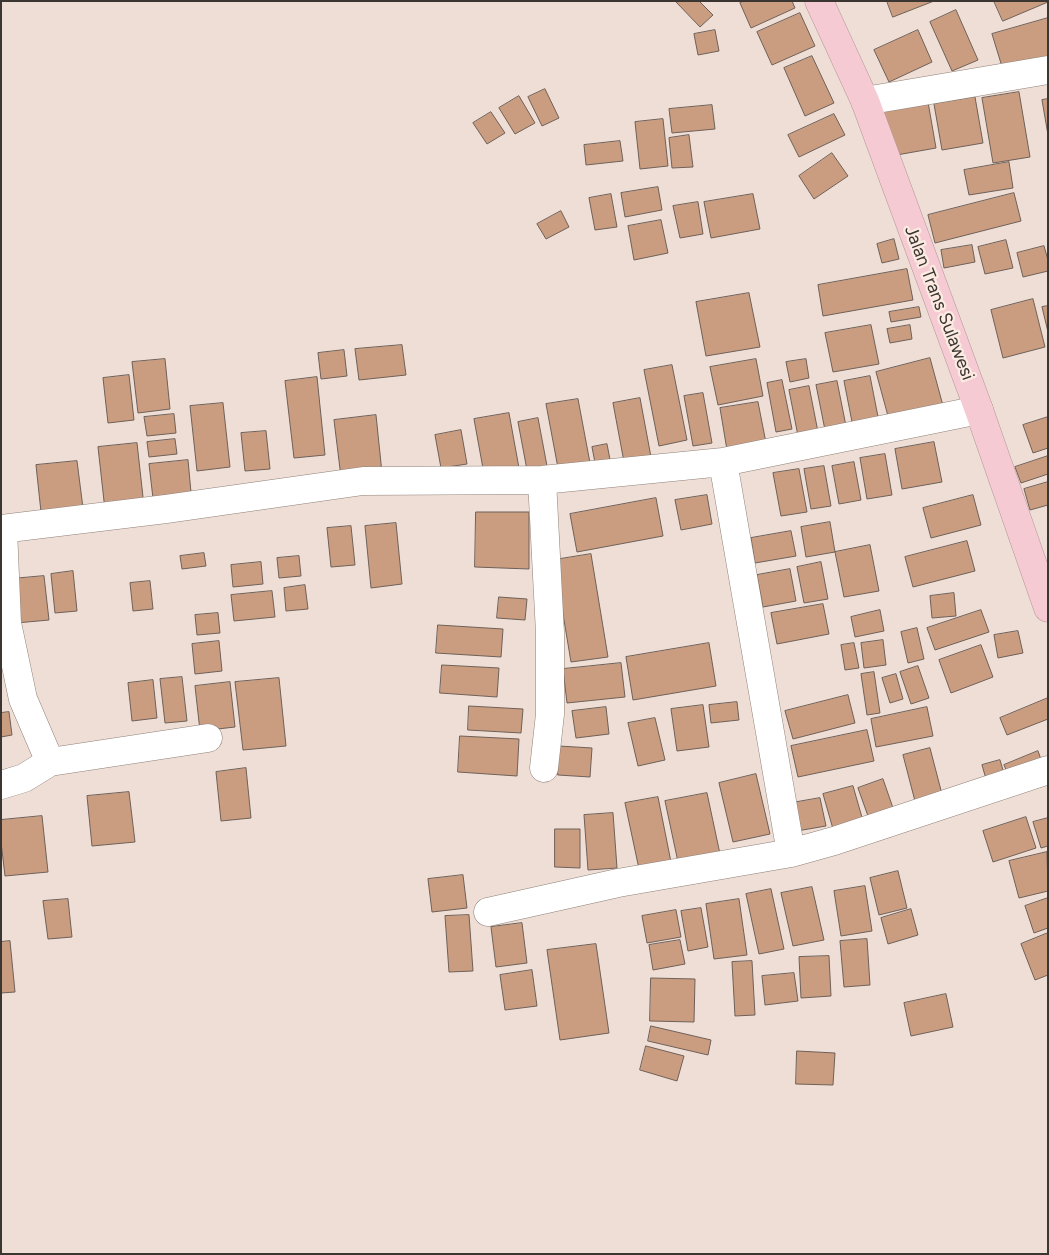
<!DOCTYPE html>
<html>
<head>
<meta charset="utf-8">
<style>
  body { margin:0 }
  #map { position:relative; width:1049px; height:1255px; overflow:hidden; background:#eeded5; font-family:Figtree,sans-serif }
  canvas { display:block }
  .frame { position:absolute; inset:0; border:2px solid #3c3632; pointer-events:none }
</style>
</head>
<body>
<div id="map">
<canvas width="1049" height="1255"></canvas>
<div class="frame"></div>
</div>
<script>
const ctx = document.querySelector('canvas').getContext('2d');
ctx.lineJoin = 'round';
function fillPath(path, color) {
  ctx.fillStyle = color;
  ctx.fill(path, 'evenodd');
}
function trace(path, color, width, dash) {
  ctx.strokeStyle = color;
  ctx.lineWidth = width;
  ctx.lineCap = dash ? 'butt' : 'round';
  ctx.setLineDash(dash || []);
  ctx.stroke(path);
}
function write(font, color, halo, rows, align = 'center') {
  ctx.font = font + ' Figtree,sans-serif';
  ctx.lineWidth = 4.5;
  ctx.setLineDash([]);
  ctx.textBaseline = 'middle';
  ctx.strokeStyle = halo;
  ctx.fillStyle = color;
  for (const [text, x, y, turn = 0] of rows) {
    ctx.save();
    ctx.translate(x, y);
    ctx.rotate((+turn || 0) * Math.PI / 180);
    ctx.textAlign = isNaN(turn) ? turn : align;
    if (halo) ctx.strokeText(text, 0, 0);
    ctx.fillText(text, 0, 0);
    ctx.restore();
  }
}
const building = new Path2D(`
  M699,1L713,15L700,27L676,2Z
  M744,1H792L795,8L751,28L740,3Z
  M887,1H934L893,17Z
  M994,1H1048V2L1003,21Z
  M956,10L978,60L952,71L930,22Z
  M800,13L815,46L772,65L757,32Z
  M1048,18V57L1003,70L992,34Z
  M715,30L719,51L698,55L694,34Z
  M918,30L932,62L889,82L874,50Z
  M812,56L834,103L805,116L784,68Z
  M545,89L559,118L542,126L528,97Z
  M1019,92L1030,157L993,163L982,98Z
  M519,96L535,123L515,134L499,108Z
  M975,97L983,143L942,150L934,104Z
  M1048,99V135L1042,100Z
  M928,102L936,148L891,156L883,110Z
  M712,105L715,129L672,133L669,109Z
  M491,112L505,133L487,144L473,123Z
  M834,114L845,135L799,157L788,135Z
  M663,119L668,166L640,169L635,122Z
  M689,135L693,167L672,168L669,138Z
  M620,141L623,161L586,165L584,145Z
  M832,153L848,176L814,199L799,176Z
  M1009,162L1013,188L969,195L964,170Z
  M658,187L662,210L625,217L621,193Z
  M1014,193L1021,221L935,243L928,215Z
  M611,194L617,227L595,230L589,198Z
  M753,194L760,229L711,238L704,202Z
  M698,202L703,234L680,238L673,206Z
  M561,211L569,227L546,239L537,224Z
  M661,220L668,253L634,260L628,226Z
  M894,239L899,259L882,263L877,244Z
  M1006,240L1013,268L985,274L978,247Z
  M972,245L975,262L944,268L941,250Z
  M1044,246L1048,260V271L1023,277L1017,253Z
  M907,269L913,300L823,316L818,285Z
  M749,293L760,347L706,356L696,302Z
  M1033,299L1045,347L1003,358L991,310Z
  M1048,306V332L1042,307Z
  M919,307L921,317L891,322L889,312Z
  M871,325L879,364L833,372L825,333Z
  M910,325L912,339L890,343L887,329Z
  M402,345L406,375L359,380L355,349Z
  M344,350L347,376L321,379L318,353Z
  M930,358L945,413L891,427L876,372Z
  M165,359L170,409L138,413L132,362Z
  M756,359L763,396L718,405L710,367Z
  M806,359L809,378L790,382L786,362Z
  M672,365L687,440L659,446L644,370Z
  M129,375L134,420L108,423L103,378Z
  M870,376L879,422L853,427L844,381Z
  M317,377L325,455L294,458L285,381Z
  M782,380L792,429L776,432L767,383Z
  M837,381L847,431L826,435L816,385Z
  M809,386L818,432L798,436L789,390Z
  M703,393L712,443L693,446L684,396Z
  M640,398L651,457L624,462L613,403Z
  M578,399L590,463L558,468L546,404Z
  M758,402L766,443L727,450L720,408Z
  M223,403L230,467L197,471L190,406Z
  M509,413L519,468L484,474L474,419Z
  M174,414L176,433L147,436L144,417Z
  M376,415L382,473L341,477L334,420Z
  M1048,417V448L1033,453L1023,425Z
  M538,418L547,466L527,470L518,422Z
  M461,430L467,464L441,468L435,435Z
  M266,431L270,469L245,471L241,433Z
  M175,439L177,454L149,457L147,442Z
  M934,442L942,482L902,489L895,449Z
  M137,443L144,506L105,510L98,447Z
  M607,444L612,470L597,473L592,447Z
  M885,454L892,495L867,499L860,458Z
  M1048,456V474L1021,483L1015,467Z
  M188,460L192,503L154,507L149,464Z
  M77,461L83,508L41,512L36,465Z
  M854,462L861,500L839,504L832,466Z
  M824,466L831,506L811,509L804,469Z
  M799,469L807,512L781,516L773,473Z
  M1048,482V505L1030,510L1024,489Z
  M707,495L712,524L681,530L675,500Z
  M973,495L981,525L931,538L923,508Z
  M656,498L663,536L577,552L570,514Z
  M476,512H529V569L475,567Z
  M830,522L835,552L806,557L801,527Z
  M396,523L402,584L371,588L365,526Z
  M351,526L355,565L331,567L327,528Z
  M791,531L796,556L755,563L751,538Z
  M967,541L975,571L913,587L905,557Z
  M870,545L879,591L844,597L835,552Z
  M204,553L206,566L182,569L180,556Z
  M591,554L608,657L571,662L554,560Z
  M299,556L301,576L279,578L277,558Z
  M261,562L263,584L233,587L231,565Z
  M821,562L828,599L804,603L797,567Z
  M790,569L796,601L763,607L757,575Z
  M73,571L77,611L55,613L51,574Z
  M44,576L49,620L16,623L11,579Z
  M150,581L153,609L133,611L130,583Z
  M305,585L308,609L286,611L284,588Z
  M272,591L275,617L234,621L231,595Z
  M954,593L956,616L932,618L930,596Z
  M499,597L527,599L525,620L497,618Z
  M823,604L829,634L777,644L771,613Z
  M880,610L884,631L855,637L851,617Z
  M981,610L989,632L935,650L927,628Z
  M218,613L220,633L197,635L195,615Z
  M438,625L503,629L501,657L436,653Z
  M917,628L924,659L908,663L901,632Z
  M1018,631L1023,653L998,658L994,635Z
  M883,640L886,665L864,668L861,643Z
  M219,641L222,671L195,674L192,644Z
  M709,643L716,686L633,700L626,657Z
  M854,643L859,668L845,670L841,645Z
  M981,645L993,677L951,693L939,660Z
  M621,663L625,697L567,703L563,669Z
  M442,665L499,668L497,697L440,693Z
  M918,666L929,698L911,704L900,672Z
  M874,672L880,713L867,715L861,674Z
  M896,674L903,699L890,703L882,678Z
  M182,677L187,721L165,723L160,679Z
  M279,678L286,746L243,750L235,682Z
  M153,680L157,718L132,721L128,683Z
  M230,682L235,727L200,731L195,686Z
  M848,695L855,723L793,739L785,711Z
  M1048,698V719L1007,735L1000,718Z
  M737,702L739,720L711,723L709,705Z
  M703,705L709,747L677,751L671,709Z
  M469,706L523,709L521,733L468,730Z
  M606,707L609,734L576,738L572,711Z
  M927,707L933,736L876,747L871,719Z
  M9,712L12,735L1,737V713Z
  M655,718L665,760L638,766L628,723Z
  M867,730L874,761L798,777L791,746Z
  M460,736L519,739L517,776L458,772Z
  M559,746L592,748L590,777L558,775Z
  M930,748L943,798L916,805L903,755Z
  M1038,751L1043,765L1010,779L1004,765Z
  M1000,760L1006,780L988,786L982,765Z
  M246,768L251,818L221,821L216,772Z
  M756,774L770,834L733,842L719,783Z
  M883,779L893,808L868,816L858,788Z
  M853,786L865,828L835,836L823,794Z
  M129,792L135,842L92,846L87,796Z
  M707,793L720,854L678,862L665,801Z
  M658,797L671,862L639,869L625,803Z
  M820,798L826,826L791,832L786,804Z
  M613,813L617,868L588,870L584,815Z
  M42,816L48,872L5,876L1,842V820Z
  M1026,817L1036,848L993,862L983,831Z
  M1048,818V846L1041,848L1033,822Z
  M555,829H580V868L555,867Z
  M1047,852L1048,891L1019,898L1009,861Z
  M898,871L907,908L879,915L870,878Z
  M463,875L467,908L432,912L428,879Z
  M865,886L872,931L841,936L834,891Z
  M812,887L824,940L793,946L781,893Z
  M771,889L784,949L759,954L746,894Z
  M1048,898V928L1034,933L1025,906Z
  M68,899L72,937L48,939L43,901Z
  M739,899L747,955L714,959L706,904Z
  M701,908L708,947L688,951L681,911Z
  M911,909L918,935L888,944L881,918Z
  M676,910L681,937L647,943L642,916Z
  M469,915L473,971L449,972L445,916Z
  M522,923L527,963L496,967L491,927Z
  M1048,933V975L1035,980L1021,944Z
  M867,939L870,985L844,987L840,941Z
  M680,940L685,964L653,970L649,945Z
  M10,941L15,992L1,993V942Z
  M596,944L609,1033L560,1040L547,950Z
  M829,956L831,996L801,998L799,957Z
  M752,961L755,1015L735,1016L732,962Z
  M532,970L537,1006L505,1010L500,975Z
  M794,973L798,1001L765,1005L762,976Z
  M651,978L695,979L694,1022L650,1021Z
  M946,994L953,1027L911,1036L904,1003Z
  M651,1026L711,1040L708,1055L648,1041Z
  M646,1046L684,1056L677,1081L640,1070Z
  M797,1051L835,1053L833,1085L796,1084Z`);
fillPath(building, '#cb9d80');
trace(building, '#6e6058', 1);
const minor = new Path2D(`
  M865,101L1048,70
  M723,462L791,853
  M542,480L550,633V714L544,768
  M1,529L166,509L363,481L542,480L723,462L979,410
  M3,529L7,623L23,699L50,762
  M1,785L24,778L50,762L208,738
  M488,912L618,883L791,853L834,841L1048,770`);
const highway = new Path2D(`
  M819,1L865,101L979,410L1048,608`);
trace(minor, '#8f8179', 29);
trace(highway, '#b4969a', 29);
trace(minor, '#fff', 28);
trace(highway, '#f5cad2', 28);
write('18px', '#3c3632', '#fbebe2', [
  ["Jalan Trans Sulawesi",939,303,69]
]);
</script>
</body>
</html>
